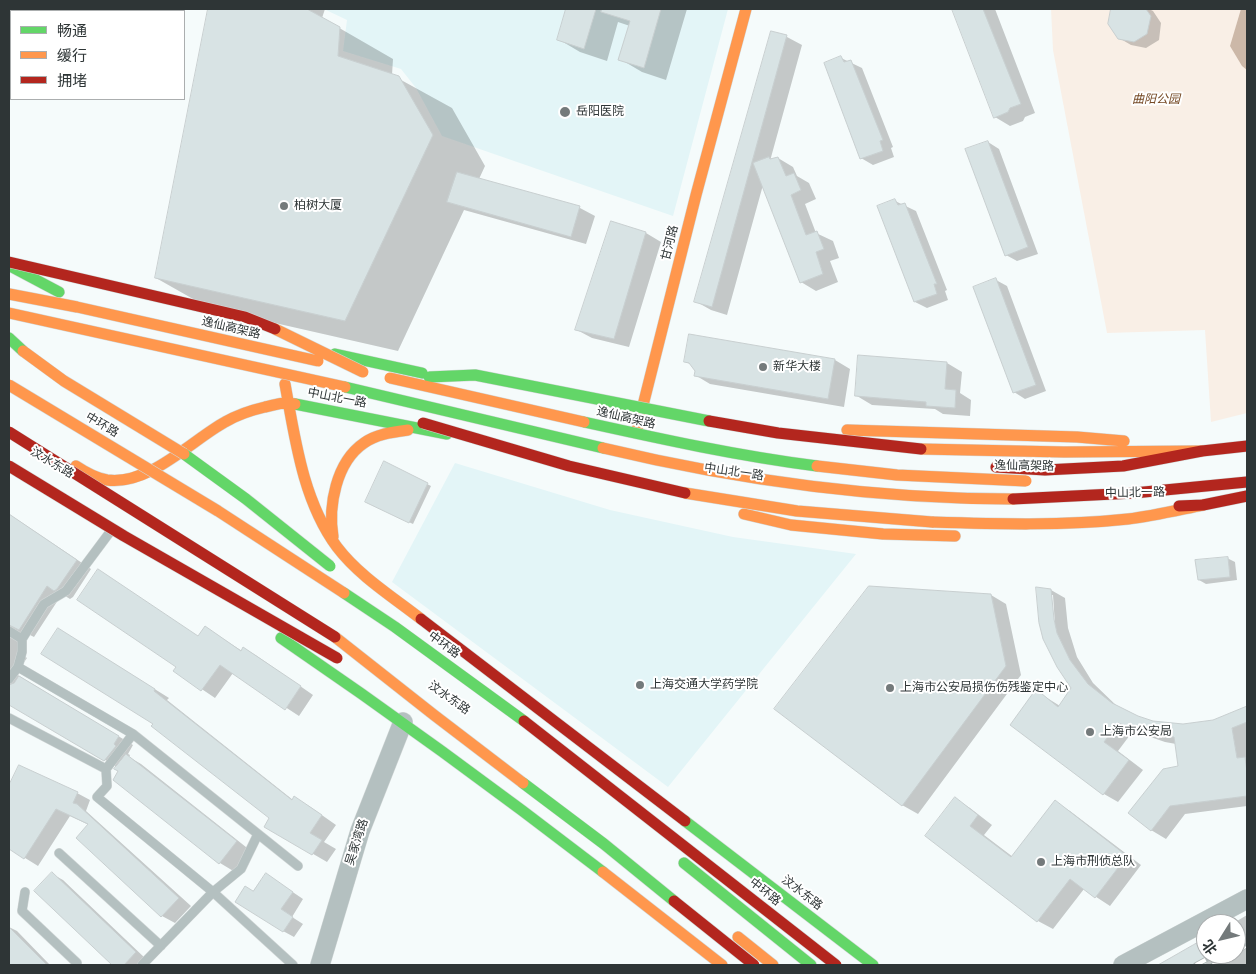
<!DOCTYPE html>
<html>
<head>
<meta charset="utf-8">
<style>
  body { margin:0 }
  #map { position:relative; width:1256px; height:974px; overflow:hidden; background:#f5fbfb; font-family:"Noto Serif","Noto Sans SC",serif }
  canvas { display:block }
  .frame { position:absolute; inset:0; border:10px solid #2e3536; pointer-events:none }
  .legend { position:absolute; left:10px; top:10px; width:175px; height:90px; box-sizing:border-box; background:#fff; border:1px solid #abaeaf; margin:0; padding:6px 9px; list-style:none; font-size:15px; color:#2e3536 }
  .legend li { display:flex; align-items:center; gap:10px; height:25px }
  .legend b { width:25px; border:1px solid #abaeaf }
  .north { position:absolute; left:1196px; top:914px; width:50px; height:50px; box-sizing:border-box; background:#fff; border:1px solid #abaeaf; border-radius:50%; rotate:234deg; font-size:14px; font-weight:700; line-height:20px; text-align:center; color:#2e3536 }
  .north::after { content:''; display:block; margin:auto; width:18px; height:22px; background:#747a7b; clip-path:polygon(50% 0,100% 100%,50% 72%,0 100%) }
</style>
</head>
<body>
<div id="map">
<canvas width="1256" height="974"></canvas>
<div class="frame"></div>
<ul class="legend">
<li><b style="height:6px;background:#63d668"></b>畅通</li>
<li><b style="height:6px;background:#ff974d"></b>缓行</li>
<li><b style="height:6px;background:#b3261e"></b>拥堵</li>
</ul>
<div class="north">北</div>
</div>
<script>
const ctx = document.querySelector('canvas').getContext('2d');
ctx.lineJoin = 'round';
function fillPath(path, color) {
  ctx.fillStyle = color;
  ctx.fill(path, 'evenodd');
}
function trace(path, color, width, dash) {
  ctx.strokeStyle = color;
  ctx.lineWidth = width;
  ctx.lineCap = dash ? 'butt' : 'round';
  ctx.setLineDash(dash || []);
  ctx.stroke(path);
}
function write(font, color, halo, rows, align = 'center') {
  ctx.font = font + ' "Noto Serif","Noto Sans SC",serif';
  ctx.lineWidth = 4;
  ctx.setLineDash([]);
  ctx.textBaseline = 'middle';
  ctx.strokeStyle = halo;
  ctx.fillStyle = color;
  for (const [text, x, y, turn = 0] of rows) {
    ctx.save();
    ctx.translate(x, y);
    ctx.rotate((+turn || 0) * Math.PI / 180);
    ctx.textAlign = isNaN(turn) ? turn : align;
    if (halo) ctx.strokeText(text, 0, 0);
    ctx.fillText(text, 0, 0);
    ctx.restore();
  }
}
fillPath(new Path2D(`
  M324,9H728L673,216L442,136L416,88L401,69L343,51L347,20Z
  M455,463L610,510L733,537L856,554L668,787L392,582Z`), '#e3f5f7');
fillPath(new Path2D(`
  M1051,9H1247V413L1211,422L1205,330L1107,333L1053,50Z`), '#f9efe6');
fillPath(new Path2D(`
  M1241,9H1247V70L1242,66L1230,46Z`), '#ccb8a8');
fillPath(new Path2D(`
  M209,9H325L322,18L393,59L392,75L452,108L485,166L479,179L580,208L595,216L586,244L464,210L398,351L209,308L156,278Z
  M567,9H687L666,80L642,72L620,59L630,26L618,22L607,61L580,52L558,39Z
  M953,9H995L1035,113L1025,117L1023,121L1010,126L995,117Z
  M1112,9H1149L1153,11L1161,23L1159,40L1146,48L1131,45L1119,38L1109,24Z
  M771,32L787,37L802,45L770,161L778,158L793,167L797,176L809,183L816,199L805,204L816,233L833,241L839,258L830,261L838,282L816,291L801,282L763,185L727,315L711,310L695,301Z
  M841,58L862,68L893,147L891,148L894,157L873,165L861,158Z
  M988,142L999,149L1038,254L1017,261L1006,255Z
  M895,201L916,211L947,290L945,291L948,300L927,308L915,302Z
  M612,222L646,233L661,242L629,347L592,338L577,330Z
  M996,280L1007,286L1046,391L1025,399L1014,392Z
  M690,336L835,360L850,369L844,407L710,384L695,375L696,371L692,365L686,362Z
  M947,363L962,372L960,393L971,400L970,416L943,414L935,409L872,405L857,396Z
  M385,463L431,486L413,524L370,504Z
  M9,514L91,569L73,597L70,599L62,594L34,637L26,633L23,655L27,658L16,674L133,745L128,754L130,755L129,757L141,764L251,851L235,872L220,863L115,779L120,771L117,767L9,704Z
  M1227,558L1235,562L1237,580L1206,584L1199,580Z
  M1038,588L1051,590L1065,598L1068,628L1077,657L1093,683L1120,709L1138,718L1168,724H1198L1213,721L1241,711L1247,706V806L1185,814L1166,839L1151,830L1130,813L1164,770L1180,767L1176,744L1165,742L1133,731L1118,751L1143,770L1118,802L1104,794L1012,724L1036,691L1060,706L1072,688L1058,666L1045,639L1040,623ZM1050,595H1053L1055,625H1053Z
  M991,595L1006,604L1021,675L918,814L902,805Z
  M205,627L242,651L244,648L257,656L313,695L299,716L233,673L215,698L175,671Z
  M73,638L169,698L167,700L293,800L309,806L336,825L324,842L336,849L327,862L265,826L270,818L155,723Z
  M9,784L77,793L90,800L86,811L191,906L175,923L162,916L89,825L70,816L38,866L9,848Z
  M955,799L970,808L992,825L984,835L1013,857L1055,802L1070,811L1141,865L1110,906L1084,889L1053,929L1038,921L927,836Z
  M52,874L63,880L146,959L141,965H114L36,891Z
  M266,874L303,899L292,917L303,924L294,937L283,931L254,892Z
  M1247,915V965H1161L1206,939V954H1236V924H1232Z
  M9,927L17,931L50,965H9Z`), '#0003');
const building = new Path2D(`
  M208,9H307L340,27L338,56L399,76L433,135L345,321L155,278Z
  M566,9H596L584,49L557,40Z
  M602,9H661L644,68L618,60L630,21L601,12Z
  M952,9H983L1021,104L1010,108L1008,112L994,118Z
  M1111,9H1146L1151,16L1147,34L1134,42L1118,39L1108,24Z
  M771,31L787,35L712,307L694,302Z
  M841,56L844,62L851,60L883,140L880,141L883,151L860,159L824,63Z
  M988,141L1028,247L1005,256L965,149Z
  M769,157L770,159L778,157L786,176L794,173L801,190L791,195L806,235L817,231L824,249L816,252L823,274L800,283L753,163Z
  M457,172L580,206L571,237L447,202Z
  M895,199L898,205L905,203L937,284H934L937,294L914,302L877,206Z
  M611,221L646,232L614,339L575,330Z
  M996,278L1036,385L1013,393L973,287Z
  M689,334L835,359L828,399L694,376L695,371L689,363L684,362Z
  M858,355L947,362L945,389L956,390L955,408L926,406V402L855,396Z
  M384,461L428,483L409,523L365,502Z
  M9,514L77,560L57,589L54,591L47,586L19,630L9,625Z
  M1228,557L1230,577L1198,580L1195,560Z
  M98,569L198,636L205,626L241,651L243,647L301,686L285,710L220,665L201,691L173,671L176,667L77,600Z
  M869,586L991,594L1006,666L902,806L774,709Z
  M1036,587L1051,589L1054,619L1057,633L1070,660L1088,684L1112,703L1138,716L1153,721L1183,724L1213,720L1247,706V722L1232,728L1237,758L1245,757L1247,772V796L1170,806L1151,831L1128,813L1163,769L1178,766L1174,737L1150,735L1118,723L1104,742L1129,760L1103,795L1010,725L1036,689L1058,707L1071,688L1057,667L1043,639L1039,623Z
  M58,628L155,689L154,691L292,800L294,796L322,815L310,833L322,840L312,855L264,827L269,818L151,726L153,724L41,654Z
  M19,676L119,736L114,744L116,746L104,761L9,705V685L14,683Z
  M126,754L237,841L219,864L113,780L118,771L114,769Z
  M19,765L78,792L73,803L77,804L179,898L161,917L76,838L88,824L56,809L24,859L9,849V785Z
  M955,797L978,815L970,826L1011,857L1055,800L1127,856L1095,898L1070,879L1037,922L925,836Z
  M52,872L136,952L124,965H112L34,891Z
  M266,873L293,892L281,909L293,917L283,932L235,902L245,886L253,891Z
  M9,927L47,965H9Z
  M1206,938V965H1158L1193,945Z`);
fillPath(building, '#d8e3e4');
trace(building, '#c8cfd0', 1);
const lane = new Path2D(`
  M9,631L22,639
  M18,667L133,734L106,769
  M9,679L18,667L22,652V639L44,604L66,591L110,532
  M9,718L106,769L107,786L97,797L213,892L241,869L258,834L133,734
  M258,834L298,866
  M59,853L161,946
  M25,892L22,911L77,963
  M142,965L213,892L293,965`);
const street = new Path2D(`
  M320,965L360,831L403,722
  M1123,965L1247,899`);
const fast = new Path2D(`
  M10,266L59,292
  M9,338L23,351
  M335,354L422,373
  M295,404L447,434
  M281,638C391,713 498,791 603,872
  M685,821L873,965
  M684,863L811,965`);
const slow = new Path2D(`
  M285,384C295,439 303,501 337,547C359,576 393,597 421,619
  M637,429L696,195L746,9
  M847,430L1077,437L1124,441
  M921,449L1064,452L1202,451
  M76,466C85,472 96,478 107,480C149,486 192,440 225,422C237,415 252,410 265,407C275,405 284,401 295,404
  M744,514L791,525L883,534L955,536
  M932,522C997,524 1063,526 1128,519C1153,516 1178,510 1203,505
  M333,537C328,506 336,462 364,443C376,434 393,432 408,430
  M603,872L722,965
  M738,937L773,965`);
const jam = new Path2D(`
  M996,467L1045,470L1123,466L1202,451L1247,446
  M1179,506L1203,505L1247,496
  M421,619L685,821`);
trace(lane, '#d2d7d7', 10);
trace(street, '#d2d7d7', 20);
trace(fast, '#d2d7d7', 12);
trace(slow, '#d2d7d7', 12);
trace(jam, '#d2d7d7', 12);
trace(lane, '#b4c0c0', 9);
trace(street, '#b4c0c0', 19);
trace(fast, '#63d668', 11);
trace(slow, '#ff974d', 11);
trace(jam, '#b3261e', 11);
const rail = new Path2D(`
  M1236,943L1247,936
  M1236,952L1247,945
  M1196,965L1216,954
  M1213,965L1232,954`);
trace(rail, '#afb8b8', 5.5);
trace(rail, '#fff', 4, [11]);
const fastBridge = new Path2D(`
  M429,377L475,375L709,421
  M345,387L603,448
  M584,422C661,439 738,456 817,466
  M184,454L246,499L330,566
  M344,593L395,627L524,721
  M523,783L604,844L674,901`);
const slowBridge = new Path2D(`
  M9,294L77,307L318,361
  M9,313L345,387
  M275,329L363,372
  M23,351L64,381L184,454
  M390,378L584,422
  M9,385L218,511L344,593
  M603,448C737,480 875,499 1013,499
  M817,466L897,475L1026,481
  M685,493L797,511L932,522
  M335,637L434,715L523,783`);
const jamBridge = new Path2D(`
  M9,262L245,317L275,329
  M709,421L778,433L921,449
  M423,423L569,466L685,493
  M9,432L335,637
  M9,466L124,536L337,658
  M1013,499L1134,493L1247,482
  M524,721L836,965
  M674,901L754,965`);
trace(fastBridge, '#d2d7d7', 12, []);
trace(slowBridge, '#d2d7d7', 12, []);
trace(jamBridge, '#d2d7d7', 12, []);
trace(fastBridge, '#63d668', 11);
trace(slowBridge, '#ff974d', 11);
trace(jamBridge, '#b3261e', 11);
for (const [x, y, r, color] of [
  [565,112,6,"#747a7b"],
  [284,206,5,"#747a7b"],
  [763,367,5,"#747a7b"],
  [640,685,5,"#747a7b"],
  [890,688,5,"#747a7b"],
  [1090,732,5,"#747a7b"],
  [1041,862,5,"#747a7b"]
]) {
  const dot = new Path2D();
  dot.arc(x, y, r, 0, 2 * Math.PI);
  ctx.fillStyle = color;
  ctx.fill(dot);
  trace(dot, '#fff', 2);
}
write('italic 12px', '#764a26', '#fff', [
  ["曲阳公园",1156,100]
]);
write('12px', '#2e3536', '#fff', [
  ["岳阳医院",576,112],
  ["柏树大厦",294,206],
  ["新华大楼",773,367],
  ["上海交通大学药学院",650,685],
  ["上海市公安局损伤伤残鉴定中心",900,688],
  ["上海市公安局",1100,732],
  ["上海市刑侦总队",1051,862]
], 'left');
write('12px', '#2e3536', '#fff', [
  ["甘河路",670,243,-76],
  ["逸仙高架路",231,328,13],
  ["中山北一路",337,398,11],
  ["逸仙高架路",626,418,13],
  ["中环路",102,425,31],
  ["汶水东路",52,463,31],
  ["逸仙高架路",1024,466,1],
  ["中山北一路",734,472,8],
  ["中山北一路",1135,493,-1],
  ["中环路",444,645,36],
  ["汶水东路",449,698,35],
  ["吴家湾路",357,842,-72],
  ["中环路",765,892,38],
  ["汶水东路",802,893,38]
]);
</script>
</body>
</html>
